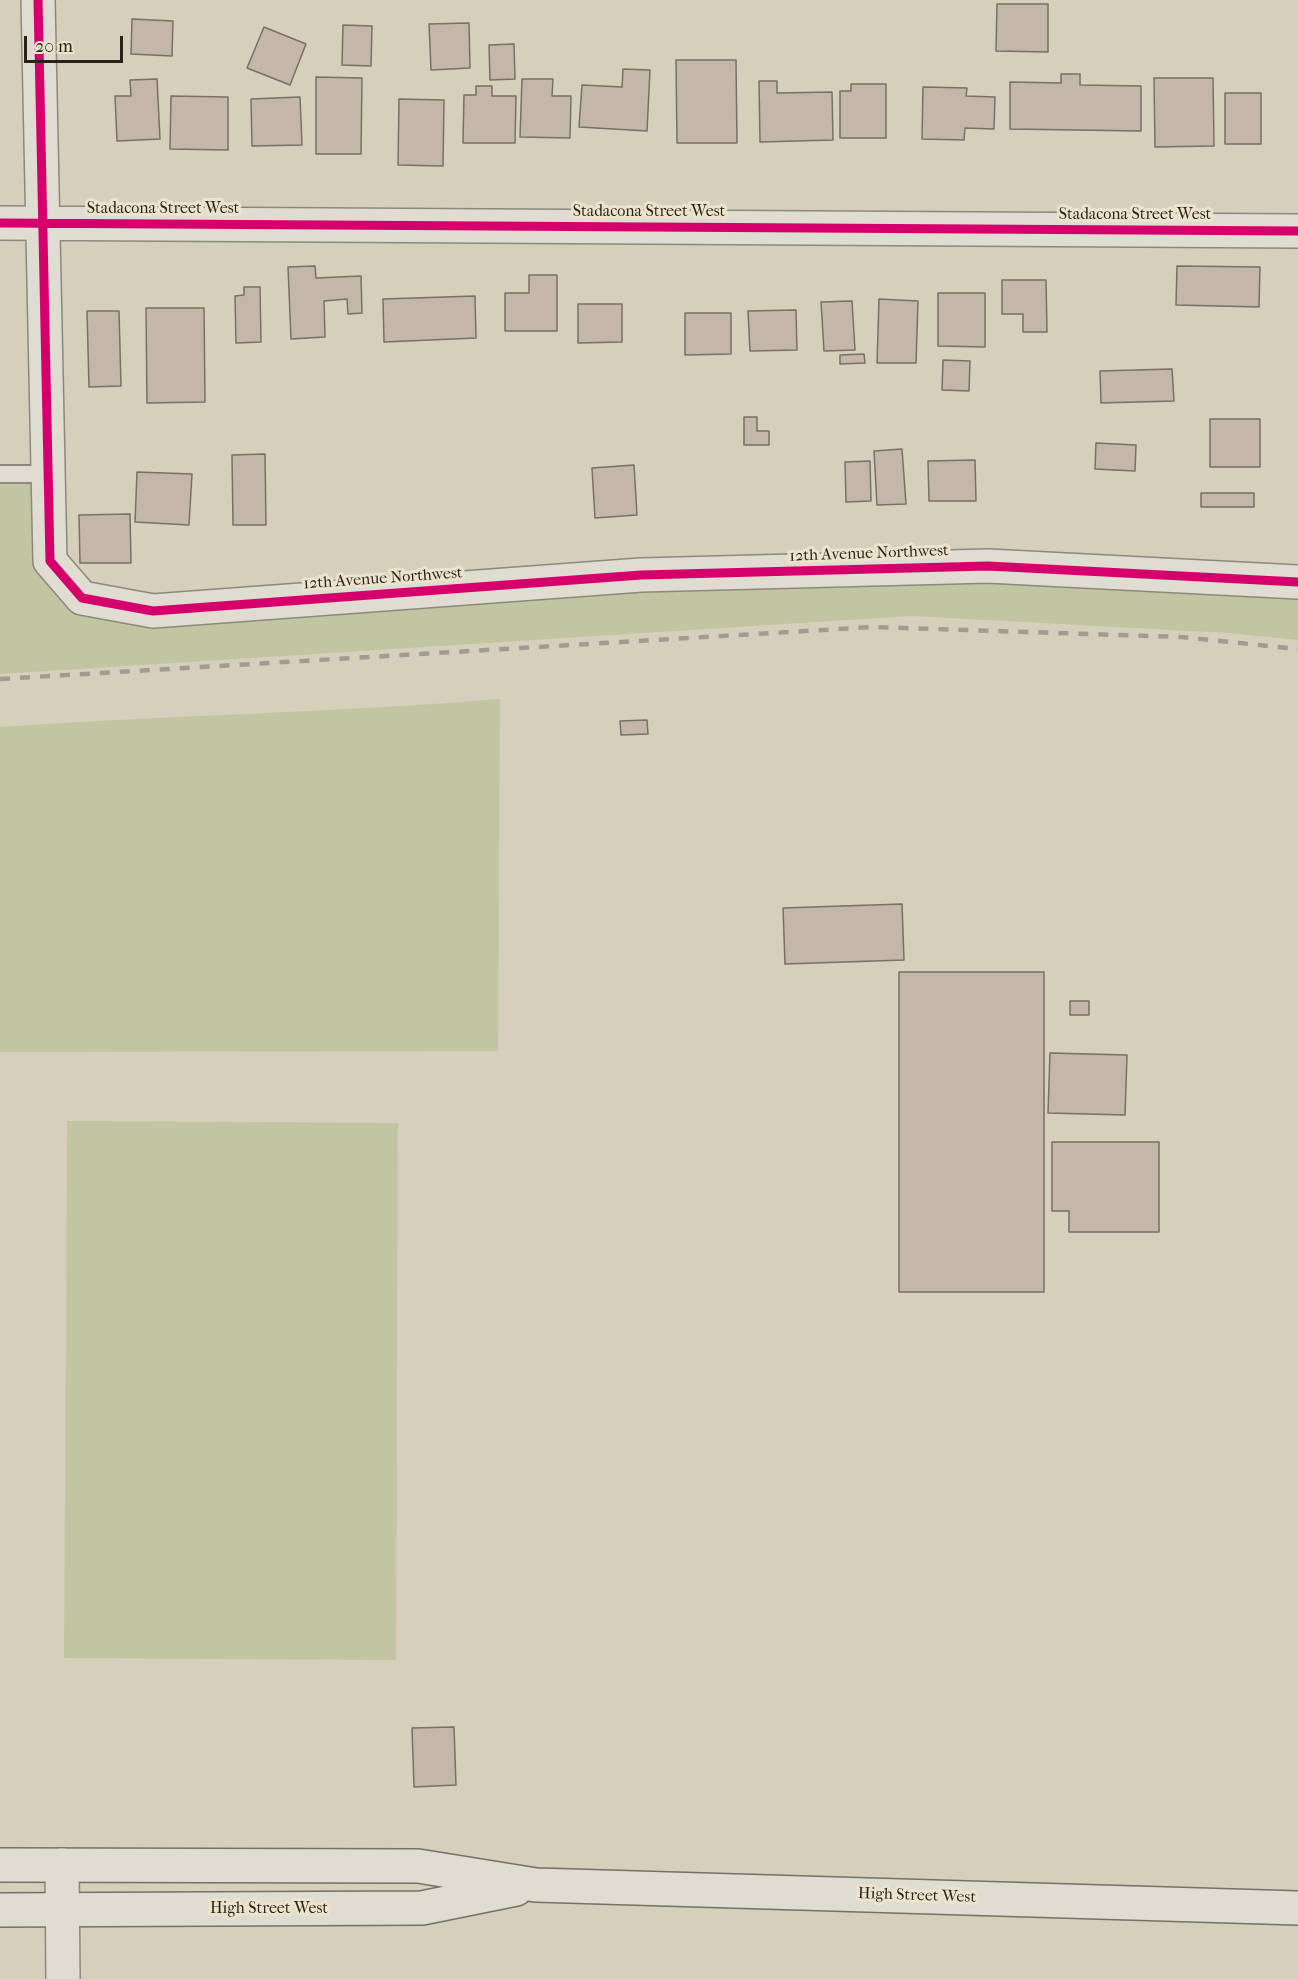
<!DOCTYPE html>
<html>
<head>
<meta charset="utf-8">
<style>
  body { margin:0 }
  #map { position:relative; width:1298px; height:1979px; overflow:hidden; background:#d6cfbc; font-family:"IM FELL French Canon",serif }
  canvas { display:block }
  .scale { position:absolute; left:24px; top:36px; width:99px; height:27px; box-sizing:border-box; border:3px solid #2e2019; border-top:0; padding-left:8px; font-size:18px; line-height:21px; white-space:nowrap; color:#2e2019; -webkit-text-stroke:4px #ebe4cc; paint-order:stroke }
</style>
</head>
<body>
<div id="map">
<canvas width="1298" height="1979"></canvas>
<div class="scale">20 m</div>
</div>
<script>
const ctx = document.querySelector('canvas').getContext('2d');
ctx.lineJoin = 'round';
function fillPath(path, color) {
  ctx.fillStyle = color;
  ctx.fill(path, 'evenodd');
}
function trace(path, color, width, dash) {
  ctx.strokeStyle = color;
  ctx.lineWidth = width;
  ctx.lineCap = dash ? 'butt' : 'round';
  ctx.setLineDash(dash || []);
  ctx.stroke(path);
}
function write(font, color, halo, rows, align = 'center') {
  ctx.font = font + ' "IM FELL French Canon",serif';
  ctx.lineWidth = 6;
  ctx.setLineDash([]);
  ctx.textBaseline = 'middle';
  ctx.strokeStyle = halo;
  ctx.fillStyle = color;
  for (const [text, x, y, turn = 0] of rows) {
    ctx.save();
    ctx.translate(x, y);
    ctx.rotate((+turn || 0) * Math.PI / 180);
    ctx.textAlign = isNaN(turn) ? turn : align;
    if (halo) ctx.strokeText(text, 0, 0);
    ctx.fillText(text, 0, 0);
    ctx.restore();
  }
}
fillPath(new Path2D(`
  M0,474H48L50,561L81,598L641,575L1298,582V640L1228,633L911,616L0,674Z
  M500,699L498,1051L0,1052V727C167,715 334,713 500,699Z
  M67,1121L398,1123L396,1660L64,1658Z`), '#c2c5a2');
const building = new Path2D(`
  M997,4H1048V52L996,51Z
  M132,19L173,21L172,56L131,54Z
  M469,23L470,68L431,70L429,24Z
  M343,25L372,26L371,66L342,65Z
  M264,27L306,44L290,85L247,68Z
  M514,44L515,79L490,80L489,45Z
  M676,60H736L737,143H677Z
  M623,69L650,70L647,131L579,127L582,85L622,87Z
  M1061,74H1080V85L1141,86V131L1010,129V82L1061,83Z
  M316,77L362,78L361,154H316Z
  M1154,78H1213L1214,146L1155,147Z
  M157,79L160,139L117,141L115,96H131L130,80Z
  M522,79H553L552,96H571L570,138L520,137Z
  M759,81H777V93L832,92L833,140L760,142Z
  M851,84H886V138H840V91H851Z
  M476,86H492V96H516L515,143H463L464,95H476Z
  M923,87L967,88L966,96L995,97L994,129L965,128L964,140L922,139Z
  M1225,93H1261V144H1225Z
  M171,96L228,97V150L170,149Z
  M300,97L302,145L252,146L251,99Z
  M399,99L444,100L443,166L398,165Z
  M315,266L316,278L361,276L362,313L348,314L347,299L324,301L325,337L291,339L288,267Z
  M1177,266L1260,267L1259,307L1176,305Z
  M529,275H557V331H505V293H529Z
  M1002,280H1046L1047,332H1023V314H1002Z
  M244,287H260L261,342L236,343L235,296L244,295Z
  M938,293H985V347L938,346Z
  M475,296L476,338L384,342L383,299Z
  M879,299L918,301L916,363H877Z
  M852,301L855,350L824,351L821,302Z
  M578,304H622V342L578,343Z
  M146,308H204L205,402L147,403Z
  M796,310L797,350L750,351L748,311Z
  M87,311H119L121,386L89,387Z
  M685,313H731V354L685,355Z
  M864,354L865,363L840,364V355Z
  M943,360L970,361L969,391L942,390Z
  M1172,369L1174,401L1101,403L1100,371Z
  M744,417H757V431H769V445H744Z
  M1210,419H1260V467H1210Z
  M1096,443L1136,445L1135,471L1095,469Z
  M902,449L906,504L877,505L874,451Z
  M265,454L266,525H233L232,455Z
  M975,460L976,501H929L928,461Z
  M870,461L871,501L846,502L845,462Z
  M634,465L637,515L595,518L592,468Z
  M137,472L192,474L189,525L135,522Z
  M1201,493H1254V507H1201Z
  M130,514L131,563H80L79,515Z
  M647,720L648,734L621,735L620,721Z
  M902,904L904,960L785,964L783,908Z
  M899,972H1044V1292H899Z
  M1070,1001H1089V1015H1070Z
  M1050,1053L1127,1055L1125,1115L1048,1113Z
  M1052,1142H1159V1232H1069V1211H1052Z
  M454,1727L456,1785L414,1787L412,1728Z`);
fillPath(building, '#c4b6a9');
trace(building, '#767066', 1.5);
const service = new Path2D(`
  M0,474H48`);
const minor = new Path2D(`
  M38,0L50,561L82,598L153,611L641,575L988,566L1298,582
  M0,223L1298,231
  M62,1865L63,1979`);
const secondary = new Path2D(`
  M0,1865L418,1866L536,1885L1298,1908
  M0,1910L422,1908L516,1889`);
trace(service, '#8d887c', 20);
trace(minor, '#8d887c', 36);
trace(secondary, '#767066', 36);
trace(service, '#dfdcd2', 16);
trace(minor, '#dfdcd2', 33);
trace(secondary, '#dfdcd2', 33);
trace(new Path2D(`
  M0,679L873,627L1181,637L1298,649`), '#a09c94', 4.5, [10, 10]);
trace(new Path2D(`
  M38,0L50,561L82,598L153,611L641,575L988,566L1298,582
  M0,223L1298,231`), '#d6006c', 9);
write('16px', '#2e2019', '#ebe4cc', [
  ["Stadacona Street West",163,209],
  ["Stadacona Street West",649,212],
  ["Stadacona Street West",1135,215],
  ["12th Avenue Northwest",869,554,-2],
  ["12th Avenue Northwest",383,579,-4],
  ["High Street West",917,1896,2],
  ["High Street West",269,1909]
]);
</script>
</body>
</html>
